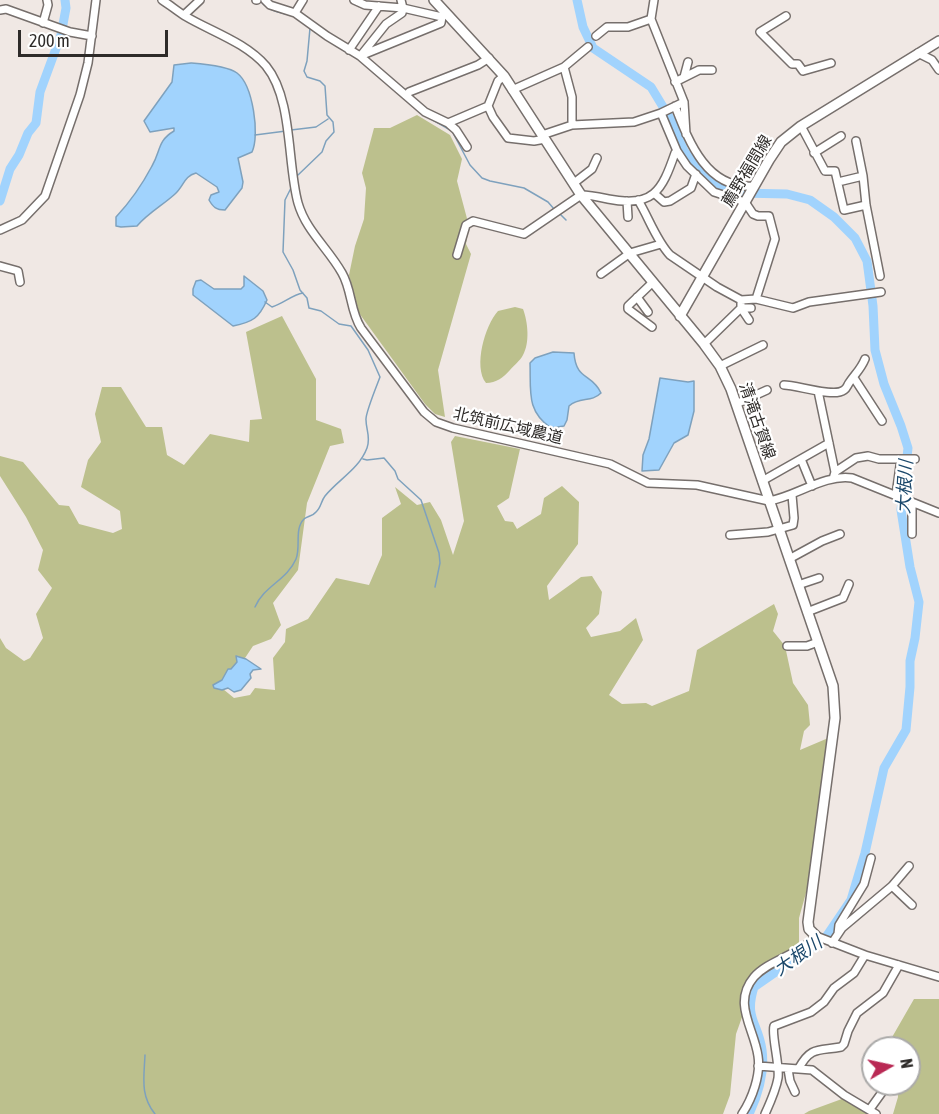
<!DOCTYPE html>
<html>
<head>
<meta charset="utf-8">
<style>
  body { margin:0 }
  #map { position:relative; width:939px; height:1114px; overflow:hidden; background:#f0e8e4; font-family:"Asap Condensed",sans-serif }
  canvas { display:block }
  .north { position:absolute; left:861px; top:1036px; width:60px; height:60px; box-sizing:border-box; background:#fff; border:2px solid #abaaa9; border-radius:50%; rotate:81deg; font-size:16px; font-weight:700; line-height:24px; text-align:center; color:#2e2b29 }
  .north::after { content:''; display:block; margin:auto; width:21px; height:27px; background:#b92954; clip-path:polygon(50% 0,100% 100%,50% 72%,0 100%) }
  .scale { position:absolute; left:18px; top:30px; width:150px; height:27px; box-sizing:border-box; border:3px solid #2e2b29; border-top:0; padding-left:8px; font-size:18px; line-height:21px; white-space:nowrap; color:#2e2b29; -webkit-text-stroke:4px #fff; paint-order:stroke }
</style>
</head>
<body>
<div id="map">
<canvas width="939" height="1114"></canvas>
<div class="north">N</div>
<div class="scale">200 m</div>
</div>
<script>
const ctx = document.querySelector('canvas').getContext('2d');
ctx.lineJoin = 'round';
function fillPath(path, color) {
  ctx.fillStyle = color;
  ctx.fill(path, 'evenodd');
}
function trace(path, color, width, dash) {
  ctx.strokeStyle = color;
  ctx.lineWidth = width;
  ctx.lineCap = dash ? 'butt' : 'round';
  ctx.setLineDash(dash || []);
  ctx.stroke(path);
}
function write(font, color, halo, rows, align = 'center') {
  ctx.font = font + ' "Asap Condensed","Noto Sans JP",sans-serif';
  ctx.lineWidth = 4.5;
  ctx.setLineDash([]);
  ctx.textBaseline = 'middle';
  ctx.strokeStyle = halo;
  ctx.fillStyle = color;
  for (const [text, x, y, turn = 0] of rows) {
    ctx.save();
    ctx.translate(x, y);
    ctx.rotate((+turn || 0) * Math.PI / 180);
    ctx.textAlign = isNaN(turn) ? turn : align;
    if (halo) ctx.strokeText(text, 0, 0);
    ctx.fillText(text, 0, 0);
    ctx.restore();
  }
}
fillPath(new Path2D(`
  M417,115L450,135L462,159L457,181L469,226L466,244L471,254L438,370L445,417L435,414L425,404L359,313L349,275L355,246L364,219L366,188L362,173L374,128H390Z
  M515,307L523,309C528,322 530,343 523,355C520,361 514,365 510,370C504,377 496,383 486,383C473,367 485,325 498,311Z
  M282,316L316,379V420L341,429L344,443L330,446L307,503L298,570L273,603L281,625L271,639L253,646L231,679L223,689L234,698L250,695L255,688L275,690L273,658L285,642L286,629L308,619L336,578L369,585L382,555V518L401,504L395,487L417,505L430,502L441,520L453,555L464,521L451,442L455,436L520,449L509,498L497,506L505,521L513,522L517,529L541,514L544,498L562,486L579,502L578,544L547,586L549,600L581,577L592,576L602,592L599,614L586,628L591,637L620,631L636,618L643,640L609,695L622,704L646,703L652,706L689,691L697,650L774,604L778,614L773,631L785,646L793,683L808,705L810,725L804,731L800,750L833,736L809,882L799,918V953L755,981L736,1034L730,1095L723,1114H0V638L6,648L24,661L30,658L43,638L36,614L52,588L38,570L43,550L26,517L0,476V456L23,462L59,505L69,506L79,524L113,533L122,529L120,511L81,487L88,460L101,442L95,414L102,387H121L146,427H162L167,455L184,465L210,434L249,442L250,420L262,419L246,332Z
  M914,999H939V1114H893L898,1097L897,1084H909V1048H893L891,1039Z
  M850,1096L872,1114H804L809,1111Z`), '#bcc08d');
const water = new Path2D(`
  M191,63C203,64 228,66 237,73C253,85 260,135 252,152L238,158L243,182L242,188L225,210C216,210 213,207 209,200L211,195L219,192L217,187L196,173C184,176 184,186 175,194C163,205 148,213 137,226L121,227L116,226V217C130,202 143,183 152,166C161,151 157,141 174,131V128L150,132L144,121L172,82L174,65Z
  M244,276L263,291L267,300C259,318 253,322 233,326L193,295V289L196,281L201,280L214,289H241L244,286Z
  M553,352L574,353C576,381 592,373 601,393C591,403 580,396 569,406L567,420L564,426L551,428C526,411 531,391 530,363L535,358Z
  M660,378L688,382L694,381V411L688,435L674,443L659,470L642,471L643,455L649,439Z
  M236,656L246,659L261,669L253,670L250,674L251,678L241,690L234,692L228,688L222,690L214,688L213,685L222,680L228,669H231L237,662Z`);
fillPath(water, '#a1d3fd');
trace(water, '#7ea1bd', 1.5);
trace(new Path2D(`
  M260,0C267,11 282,13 294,16
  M298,19L313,30
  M335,45L361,61
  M426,116L452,131L470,165L482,178L490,181L524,188L548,202L554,209
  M291,130L316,127L328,119
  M255,135L286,131
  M298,175L322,152L326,141L334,132L333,122L327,115L325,86L320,81L307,77L304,71L307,61L310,28
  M560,214L566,220
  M265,302L272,307C284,303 292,295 303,293
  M363,459L367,460L384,458L395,471L398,479L421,500L439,553L440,563L435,587
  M255,607C264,586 287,580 296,559C301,547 294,529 304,519C308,516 313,516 316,512C321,508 321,501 325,496C339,479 359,469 367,448C371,437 366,430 366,420C365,414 377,385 380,377L368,350L351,326L339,324L321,311L309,308L307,298L300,290L293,270L283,252L285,200L291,188
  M145,1055C144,1078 140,1095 155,1114`), '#7ea1bd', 1.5);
trace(new Path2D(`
  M577,0L583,27L593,48L651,87L671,120L684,151L705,178L726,190L740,193L787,194L810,200L834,217L855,238L867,261L873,306L875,350L884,384L901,426L908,448L901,510L910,567L919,602L915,638L910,661V687L906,730L884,768L865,853L851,900L826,937L754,987C744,1019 758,1022 762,1050C765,1072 758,1095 749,1114
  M0,201L10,169L19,155L28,133L36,123L40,92L61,35L66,8L65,0`), '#a1d3fd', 9);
const minor = new Path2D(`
  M162,0C170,5 177,11 185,16C212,32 245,42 266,66C293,99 287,163 298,203C306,231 328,248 342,273C352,290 350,311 361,328L424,412L436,422L453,428L610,464L648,483L697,485L769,501C797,496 824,474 852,478L939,513
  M256,0H257
  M265,0L270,5L295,13L327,36L360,56L425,112L448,123L488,106L498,81L504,76
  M354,0L365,5L403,8L442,17L446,14
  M654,0L651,19L684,102L686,134
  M0,10L6,9L70,32L92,36
  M295,13L303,0
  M184,15L200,0
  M786,16L760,32L792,64H798L803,71L831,63
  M43,23L48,5L47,0
  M596,36L607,27H628L651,19
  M349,50L379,6
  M918,53L932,60L939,70
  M362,54L386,24L402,13L403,8L401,0
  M360,56L441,23L442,17
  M564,67L572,97V125
  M684,77L688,62
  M675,82L699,70H712
  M512,90L564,67L588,47
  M407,96L409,92L478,65L489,58
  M488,106L493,117L508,138L534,141L545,139
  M675,106C689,142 707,190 754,186
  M661,113L677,151L687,166L714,192L745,202L753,214L758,216H769L775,239L756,299
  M448,123L456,130L467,147
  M801,126L825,171H835L844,210L866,205
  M542,135L572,125L634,122L661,113L684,102
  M856,141L863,176
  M814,153L841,136
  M838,182L863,176L866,205L880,276
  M574,183L592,169L597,158
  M655,194L664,202L670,201L691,188L696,174
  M638,200C649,218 656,240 670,255L717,287L741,300L756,299L793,308L809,302L881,292
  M627,201L628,217
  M0,230L22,220L45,196L80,95L88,63L96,0
  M457,255L466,225L473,221L524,234L581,195C591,195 599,197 608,199C653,208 662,191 675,153L677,151
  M0,266L18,271L20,282
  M601,274L630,253L661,244
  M637,297L648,312
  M741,308L749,320
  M741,308H751
  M652,327L628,309V306L653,282
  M704,344L741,308V300
  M720,366L763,345
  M854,378L882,421
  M784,385C797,385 834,398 844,390C847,388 847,386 849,383C855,374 861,369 865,359
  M818,391L835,472L833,479
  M736,404L767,390
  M801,459L812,486
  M835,472L856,458L868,456L879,459H915
  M762,481L829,443
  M896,495L901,459
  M912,502V534
  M730,535L768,532L793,525L794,518L792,495
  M789,559L822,541L840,534
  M798,585L819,578
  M807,612L843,598L849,584
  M787,646H807L818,642
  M892,886L912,905
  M838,934L842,928L892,886L909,866
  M832,943L838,934L839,925L864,884L871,858
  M758,1066L812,1070L844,1095L876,1114
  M799,1068C811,1046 819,1051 841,1047L844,1044L848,1031L857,1013L883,993L899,965
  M788,1069L790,1081L795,1092
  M870,1109L888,1084
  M742,1114C752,1099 761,1075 758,1056C754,1028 732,1003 754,977C769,960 799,955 816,936L865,955L939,977
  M765,1114C770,1103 776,1090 778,1078C780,1065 771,1034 774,1026L811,1012L824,1002L834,988L854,973L865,955`);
const major = new Path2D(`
  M434,0L504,76L581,195L704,344L720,366L731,389L833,686L835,718L808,922L809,929L816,936
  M680,316L769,160L781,142L801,126L939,41`);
trace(minor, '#766f6c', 10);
trace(major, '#766f6c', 12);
trace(minor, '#fff', 7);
trace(major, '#fff', 9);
write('16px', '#2e2b29', '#fff', [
  ["薦野福間線",747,171,-59],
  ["清滝古賀線",757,421,71],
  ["北筑前広域農道",508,426,13]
]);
write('italic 18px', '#1b486b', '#fff', [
  ["大根川",905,487,-87],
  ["大根川",798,956,-35]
]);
</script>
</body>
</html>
